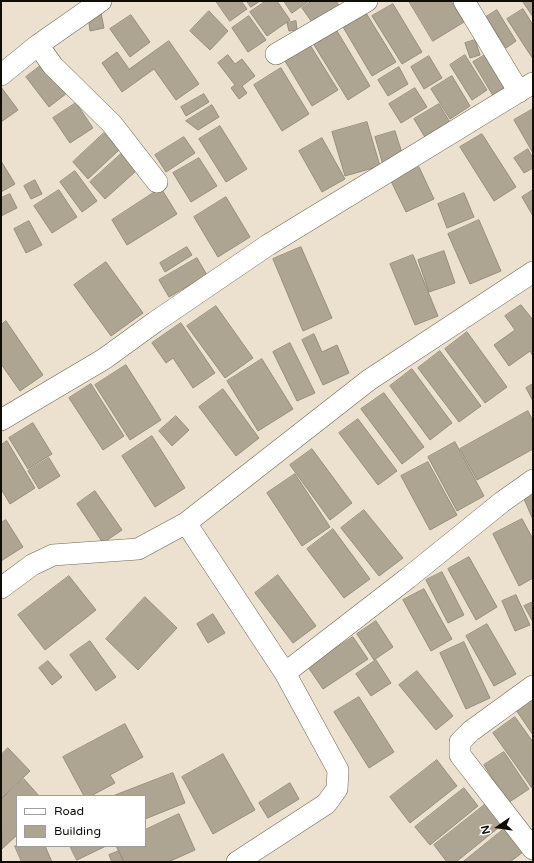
<!DOCTYPE html>
<html>
<head>
<meta charset="utf-8">
<style>
  body { margin:0 }
  #map { position:relative; width:534px; height:863px; overflow:hidden; background:#ebe1ce; font-family:"Varela Round",sans-serif }
  canvas { display:block }
  .frame { position:absolute; inset:0; border:2px solid #100d07; pointer-events:none }
  .legend { position:absolute; left:16px; top:795px; width:130px; height:52px; box-sizing:border-box; background:#fff; border:1px solid #9f9e9c; margin:0; padding:5px 7px; list-style:none; font-size:12px; color:#100d07 }
  .legend li { display:flex; align-items:center; gap:8px; height:20px }
  .legend b { width:20px; border:1px solid #9f9e9c }
  .north { position:absolute; left:478px; top:807px; width:40px; height:40px; -webkit-text-stroke:3px #fff; paint-order:stroke; rotate:257deg; font-size:11px; font-weight:700; line-height:16px; text-align:center; color:#100d07 }
  .north::after { content:''; display:block; margin:auto; width:14px; height:18px; background:#100d07; clip-path:polygon(50% 0,100% 100%,50% 72%,0 100%) }
</style>
</head>
<body>
<div id="map">
<canvas width="534" height="863"></canvas>
<div class="frame"></div>
<ul class="legend">
<li><b style="height:5px;background:#fff"></b>Road</li>
<li><b style="height:11px;background:#ada492"></b>Building</li>
</ul>
<div class="north">N</div>
</div>
<script>
const ctx = document.querySelector('canvas').getContext('2d');
ctx.lineJoin = 'round';
function fillPath(path, color) {
  ctx.fillStyle = color;
  ctx.fill(path, 'evenodd');
}
function trace(path, color, width, dash) {
  ctx.strokeStyle = color;
  ctx.lineWidth = width;
  ctx.lineCap = dash ? 'butt' : 'round';
  ctx.setLineDash(dash || []);
  ctx.stroke(path);
}
const building = new Path2D(`
  M216,1H241L247,9L230,21Z
  M247,1H260L251,7Z
  M266,1H277L290,20L267,36L250,12Z
  M284,1H309L292,13Z
  M312,1H336L340,7L314,25L302,8Z
  M409,1H451L464,22L433,41Z
  M525,1H533V17L523,2Z
  M393,4L422,52L402,64L372,16Z
  M523,9L533,25V59L507,19Z
  M497,10L516,41L506,48L486,17Z
  M209,11L228,31L210,50L190,31Z
  M101,13L104,28L90,31L88,15Z
  M366,13L396,62L372,76L343,27Z
  M131,15L150,42L130,57L110,29Z
  M249,16L266,40L248,52L232,28Z
  M296,21L297,30L289,31L287,23Z
  M334,26L370,86L348,100L311,40Z
  M475,40L480,55L470,58L465,43Z
  M169,41L199,84L176,100L154,69L122,92L102,63L117,52L129,69Z
  M310,45L338,90L312,106L285,61Z
  M487,54L509,90L495,99L473,62Z
  M228,55L235,64L242,59L255,76L242,86L247,93L239,99L231,88L235,85L218,63Z
  M465,55L487,90L472,100L450,65Z
  M429,56L442,78L424,89L411,67Z
  M44,63L67,93L49,107L26,77Z
  M399,67L408,84L388,96L378,80Z
  M281,68L309,114L282,131L254,85Z
  M452,76L470,106L450,119L431,89Z
  M1,87L18,110L1,122Z
  M415,88L427,107L401,123L389,104Z
  M204,94L209,102L186,116L181,107Z
  M76,103L93,128L70,143L53,118Z
  M439,104L451,124L426,139L414,119Z
  M212,105L219,117L198,130L186,121Z
  M533,109V153L514,120Z
  M367,122L380,166L345,176L332,132Z
  M220,126L247,169L226,182L199,139Z
  M395,131L404,159L383,165L375,137Z
  M104,133L119,150L88,179L73,162Z
  M482,134L516,187L494,201L460,147Z
  M184,137L195,153L166,172L155,155Z
  M322,138L345,179L322,192L299,151Z
  M528,149L533,158V168L524,173L514,158Z
  M121,154L136,171L105,199L90,182Z
  M199,158L217,186L191,202L173,173Z
  M1,161L15,184L1,192Z
  M419,167L434,199L406,212L391,181Z
  M75,171L97,201L82,212L60,182Z
  M35,180L42,194L31,199L24,186Z
  M161,188L177,214L127,245L112,220Z
  M59,190L77,217L52,233L34,206Z
  M533,190V216L522,197Z
  M464,193L474,217L447,228L438,204Z
  M10,194L17,208L1,216V198Z
  M226,197L250,237L218,257L194,217Z
  M479,220L501,271L470,284L448,234Z
  M29,221L42,245L26,253L14,229Z
  M187,247L192,255L165,272L160,263Z
  M301,247L332,318L303,331L273,259Z
  M444,251L455,283L429,292L418,260Z
  M413,255L438,316L415,325L390,264Z
  M197,258L207,275L169,297L159,280Z
  M106,262L143,313L111,336L74,285Z
  M521,305L533,320V356L530,351L509,366L494,345L515,330L505,316Z
  M216,306L253,358L225,378L187,326Z
  M6,321L43,375L20,391L1,364V325Z
  M181,323L215,373L193,388L173,358L166,363L152,343Z
  M467,332L507,387L485,403L445,349Z
  M314,334L322,352L337,345L349,373L323,385L302,340Z
  M290,343L315,393L297,401L273,352Z
  M440,351L481,406L459,422L418,368Z
  M262,359L293,409L258,431L227,381Z
  M126,365L161,420L130,440L95,385Z
  M412,369L452,423L430,440L390,386Z
  M91,384L124,436L103,450L69,398Z
  M533,384V401L526,388Z
  M223,389L259,438L236,456L199,407Z
  M384,393L424,447L402,464L361,409Z
  M528,411L533,421V449L477,480L460,449Z
  M176,416L189,430L172,446L159,431Z
  M358,419L397,471L378,485L339,433Z
  M33,423L52,454L28,469L9,438Z
  M152,436L185,488L155,507L122,456Z
  M7,441L35,488L10,504L1,489V445Z
  M455,442L484,496L457,511L428,457Z
  M312,449L352,503L330,520L290,465Z
  M49,458L60,476L39,489L28,471Z
  M428,462L457,515L430,530L401,476Z
  M295,474L330,527L302,546L267,493Z
  M533,489V520L522,494Z
  M95,491L122,530L103,543L77,504Z
  M364,510L403,558L379,576L341,528Z
  M522,519L533,539V578L519,586L493,534Z
  M6,520L23,547L1,561V523Z
  M333,529L370,579L344,598L307,549Z
  M469,557L497,607L476,620L448,569Z
  M442,572L464,615L448,623L426,580Z
  M278,575L316,626L293,643L255,593Z
  M69,576L96,610L45,650L18,615Z
  M424,589L452,639L431,651L403,600Z
  M516,595L530,625L515,631L502,601Z
  M145,597L177,628L138,670L106,639Z
  M533,602V622L524,606Z
  M213,614L225,633L208,643L197,624Z
  M376,621L393,647L374,660L357,634Z
  M487,624L516,674L494,686L466,636Z
  M353,637L368,659L323,689L308,667Z
  M90,641L116,677L96,691L70,655Z
  M464,642L490,698L466,709L440,653Z
  M376,660L391,683L371,696L356,674Z
  M48,661L62,677L52,685L39,668Z
  M417,671L453,716L436,730L399,685Z
  M359,697L394,752L369,768L334,712Z
  M533,699V735L516,710Z
  M515,717L533,742L532,788L493,733Z
  M125,724L143,757L110,775L115,783L91,796H84L63,757Z
  M8,748L30,771L1,799V755Z
  M504,752L529,789L508,803L484,765Z
  M223,754L255,810L213,834L182,777Z
  M437,760L457,786L410,823L390,797Z
  M173,773L185,803L145,819V796H113Z
  M24,779L39,796H17V835L2,849L1,800Z
  M290,783L299,799L268,818L259,803Z
  M464,788L478,806L430,845L415,827Z
  M487,803L503,824L456,862H447L434,845Z
  M179,814L195,850L168,862H124L116,846H145V830Z
  M504,829L523,852L510,862H463Z
  M15,846H45L52,862H22Z
  M70,846H106L77,860Z
  M119,851L124,862H112L109,855Z`);
fillPath(building, '#ada492');
trace(building, '#978d7c', 1);
const minor = new Path2D(`
  M464,1L519,92
  M38,45L53,66L112,124L157,182
  M276,54L367,1
  M1,75L38,45L101,1
  M1,420L104,359L155,322L268,245L533,83
  M186,523L285,673L338,770L337,789L326,804L237,862
  M1,588L32,565L53,555L138,549L186,523L369,380L533,272
  M285,673L408,578L502,502L533,480
  M533,686L471,731L460,742V755L533,849`);
trace(minor, '#6f6655', 22);
trace(minor, '#fff', 21);
</script>
</body>
</html>
